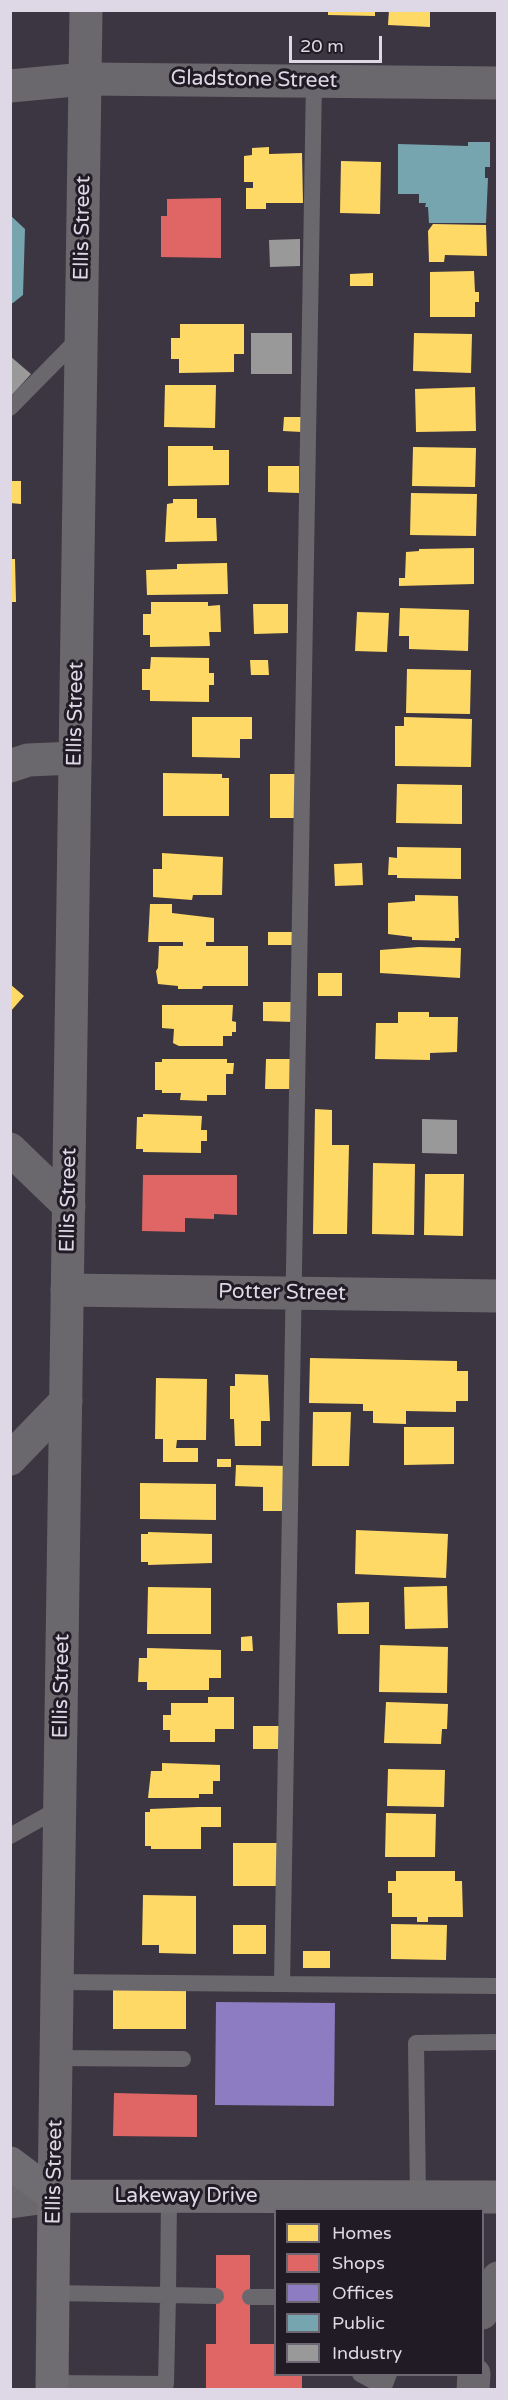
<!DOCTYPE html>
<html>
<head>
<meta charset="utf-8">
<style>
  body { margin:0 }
  #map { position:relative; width:508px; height:2400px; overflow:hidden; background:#3c3642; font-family:"Varela Round",sans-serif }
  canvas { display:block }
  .frame { position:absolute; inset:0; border:12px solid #ded8e6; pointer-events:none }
  .legend { position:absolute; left:274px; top:2208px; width:210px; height:168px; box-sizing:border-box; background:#201b25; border:2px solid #6c6772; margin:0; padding:8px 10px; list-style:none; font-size:18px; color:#ded8e6 }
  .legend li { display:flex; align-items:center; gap:12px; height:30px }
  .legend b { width:30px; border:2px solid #6c6772 }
  .scale { position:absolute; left:289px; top:36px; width:93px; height:27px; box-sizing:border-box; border:3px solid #ded8e6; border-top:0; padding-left:8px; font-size:18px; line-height:21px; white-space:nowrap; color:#ded8e6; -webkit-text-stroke:4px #201b25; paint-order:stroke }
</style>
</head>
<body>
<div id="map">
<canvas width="508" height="2400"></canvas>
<div class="frame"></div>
<ul class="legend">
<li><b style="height:16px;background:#ffd966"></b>Homes</li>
<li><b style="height:16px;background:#e06666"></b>Shops</li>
<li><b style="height:16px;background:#8e7cc3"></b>Offices</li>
<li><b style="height:16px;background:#76a5af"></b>Public</li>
<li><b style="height:16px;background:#999"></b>Industry</li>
</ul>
<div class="scale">20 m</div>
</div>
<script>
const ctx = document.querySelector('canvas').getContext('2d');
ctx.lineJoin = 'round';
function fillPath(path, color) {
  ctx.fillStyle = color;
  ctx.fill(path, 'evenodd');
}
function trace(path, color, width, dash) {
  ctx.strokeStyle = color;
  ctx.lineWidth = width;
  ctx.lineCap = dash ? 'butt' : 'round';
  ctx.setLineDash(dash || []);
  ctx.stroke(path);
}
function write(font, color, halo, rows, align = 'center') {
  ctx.font = font + ' "Varela Round",sans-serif';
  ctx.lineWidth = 6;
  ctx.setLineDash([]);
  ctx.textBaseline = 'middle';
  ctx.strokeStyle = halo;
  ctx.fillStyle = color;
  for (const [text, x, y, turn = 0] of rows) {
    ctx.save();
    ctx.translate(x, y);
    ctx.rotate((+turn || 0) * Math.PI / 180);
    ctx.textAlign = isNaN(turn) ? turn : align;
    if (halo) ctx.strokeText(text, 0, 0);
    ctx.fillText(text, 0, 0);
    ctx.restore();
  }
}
fillPath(new Path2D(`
  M328,10H375V16L328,15Z
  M389,10H430V27L388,25Z
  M269,147V154L302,153L303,203H266V209H246V188H253V182H244V156L252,155V148Z
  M341,161L381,162L380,214L340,213Z
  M433,224L486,225L487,256L445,255L444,262H429L428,231Z
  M474,271L475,292H479V302H475V317H430V272Z
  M373,273V286H350V274Z
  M180,324H244V354H234V372L179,373V359H171V338H180Z
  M414,333L472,334L471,373L413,371Z
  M165,385H216L215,428L164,427Z
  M475,387L476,431L416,432L415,389Z
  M284,417H303L302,432L283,431Z
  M168,446H213V450H229V485L168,486Z
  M413,447L476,448L475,487L412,486Z
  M268,466H299V493L268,492Z
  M10,481H21V504L10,503Z
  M411,493L477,494L476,536L410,535Z
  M173,499H197V518H216L217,541L165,542L167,504L173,503Z
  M474,548V584L399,586V578H405L406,552L419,551V549Z
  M10,559H15L16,602H10Z
  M227,563L228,594L147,595L146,570L177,569V564Z
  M151,602H208V606L220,605L221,632H209L210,646L150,647V635H143V614H151Z
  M253,604H288V633L254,634Z
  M400,608L469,610L468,651L409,649V636H399Z
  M357,612L389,613L387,652L355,651Z
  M151,657L209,658V673H214V685H209V702L150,701V690H142V669H150Z
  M250,660H268L269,675H251Z
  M407,669L471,670L470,714L406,713Z
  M192,717H252V739H240V758L192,757Z
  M404,717L472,719L471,767L395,766V726H404Z
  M163,773L222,774V778H229V816H163Z
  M270,774H298L297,818H270Z
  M397,784L462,785V824L396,823Z
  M397,847L461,848V879L397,878V875H388L389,857L397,858Z
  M162,853L223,857L222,895H193L192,900L153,897V869H162Z
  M362,863L363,885L335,886L334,864Z
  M415,895L458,896L459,938H455V941L412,940V937L388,934V903L415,901Z
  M150,904H172V913L214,918V942H206V946H248V986H203L202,989H178V986L158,984L156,971L158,968L159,946H183V942H148Z
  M268,932H295V945H268Z
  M419,947L461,948L460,978L380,973V950Z
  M318,973H342V996H318Z
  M10,984L24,996L10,1012Z
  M263,1002H294L293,1022L263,1021Z
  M162,1005H233L232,1021L236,1022V1032H232V1036H223V1046H179L173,1043L174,1029L162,1028Z
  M398,1012H429V1017H458L457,1052L430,1053V1060L375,1059L376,1023H398Z
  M162,1059H227V1063H234L233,1074H226V1095H207V1101L180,1100L181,1093H162V1090H155V1062H162Z
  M266,1059H295L294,1089H265Z
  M315,1109L332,1110V1145H349L347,1234H313Z
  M143,1114L202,1116L201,1130H207V1141H201V1153L143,1152V1149H136L137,1117H143Z
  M373,1163L415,1164L414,1235L372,1234Z
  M425,1174H464L463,1236L424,1235Z
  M310,1358L457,1361V1371H468V1401H456V1412L406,1411V1424L373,1423V1411H363V1404L309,1403Z
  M235,1374L268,1375L270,1421H261V1446H235L234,1419H230V1386H235Z
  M156,1378L207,1379L206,1440H177L176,1448H198V1462H163V1439H155Z
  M313,1412H351L349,1466H312Z
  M404,1427H454V1464L404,1465Z
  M217,1459H231V1467H217Z
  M236,1465L289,1466L288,1511H263V1487L235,1486Z
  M140,1483L216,1484V1520L140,1519Z
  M356,1530L448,1534L446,1578L355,1574Z
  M148,1532L212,1534V1563L148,1565V1562H141V1534H148Z
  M447,1586L448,1628L405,1629L404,1587Z
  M148,1587L211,1588V1634H147Z
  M369,1602V1634H338L337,1603Z
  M252,1636L253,1651H241V1637Z
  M380,1645L448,1647L447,1693L379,1692Z
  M147,1648L221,1650V1678H209V1690H147V1682H138L139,1658H147Z
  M208,1697H234V1729H215V1742H170V1730H163V1715H171V1703H208Z
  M386,1702L448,1704L447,1729H442L441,1744L384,1743Z
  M253,1726H284L283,1749H253Z
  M162,1763L220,1765V1781H213V1794H199V1798H148L151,1771H162Z
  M388,1769L445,1770L444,1807L387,1806Z
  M198,1807H221V1827H201V1849H151V1846H145V1812H150V1809Z
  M386,1813L436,1814L435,1857H385Z
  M233,1843H281L280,1886H233Z
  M396,1871H455V1881H462L463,1917H428V1922H417V1917H392V1893H388V1881H396Z
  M143,1895L196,1896V1954L159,1953V1945H142Z
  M391,1924L447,1925L446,1960L391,1959Z
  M233,1925H266V1954H233Z
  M303,1951H330V1968H303Z
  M113,1989L186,1990V2029H113Z`), '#ffd966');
fillPath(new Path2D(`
  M221,198V258L161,257V216H167V199Z
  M143,1175H237V1215L214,1214V1219L185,1218V1232L142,1231Z
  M114,2093L197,2095V2137L113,2136Z
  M216,2255H250V2344H276V2374H302V2390H206V2344H216Z`), '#e06666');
fillPath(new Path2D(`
  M216,2002L335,2003L334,2106L215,2105Z`), '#8e7cc3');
fillPath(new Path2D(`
  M468,142H490V167H485V178H488L486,223H429L428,207H425L426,203H419V194H398V144L468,146Z
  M10,215L25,229L23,295L13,303H10Z`), '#76a5af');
fillPath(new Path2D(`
  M300,239V266L270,267L269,240Z
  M251,333H292V374H251Z
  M10,356L31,374L10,397Z
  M422,1119L457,1120V1154L422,1153Z`), '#999');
trace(new Path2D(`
  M10,408L79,338
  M10,1836L60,1808
  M58,1982L498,1986
  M282,1984L314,81
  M57,2058L183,2059
  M418,2197L416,2043L498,2042
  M53,2293L168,2295L169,2196
  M250,2297H276
  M360,2374L384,2387L389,2374
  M52,2383L166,2384L168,2295L216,2296`), '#6b686d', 16);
trace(new Path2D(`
  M85,79L498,83
  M10,766L28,760L75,758
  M67,1290L498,1296
  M10,1459L66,1401
  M10,2202L54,2196
  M482,2313L498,2278
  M473,2390L474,2374`), '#6b686d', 33);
trace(new Path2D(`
  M10,86L85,79
  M10,1149L69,1206
  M54,2196L86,10`), '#6b686d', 33);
trace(new Path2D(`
  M10,2163L54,2196
  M54,2196L498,2197
  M52,2390L54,2196`), '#6f6c72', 33);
write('21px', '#ded8e6', '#201b25', [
  ["Gladstone Street",254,80,1],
  ["Ellis Street",83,228,-89],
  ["Ellis Street",76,714,-89],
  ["Ellis Street",69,1200,-89],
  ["Potter Street",282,1293,1],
  ["Ellis Street",62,1686,-89],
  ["Ellis Street",55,2172,-89],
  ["Lakeway Drive",186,2196]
]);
</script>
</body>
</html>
